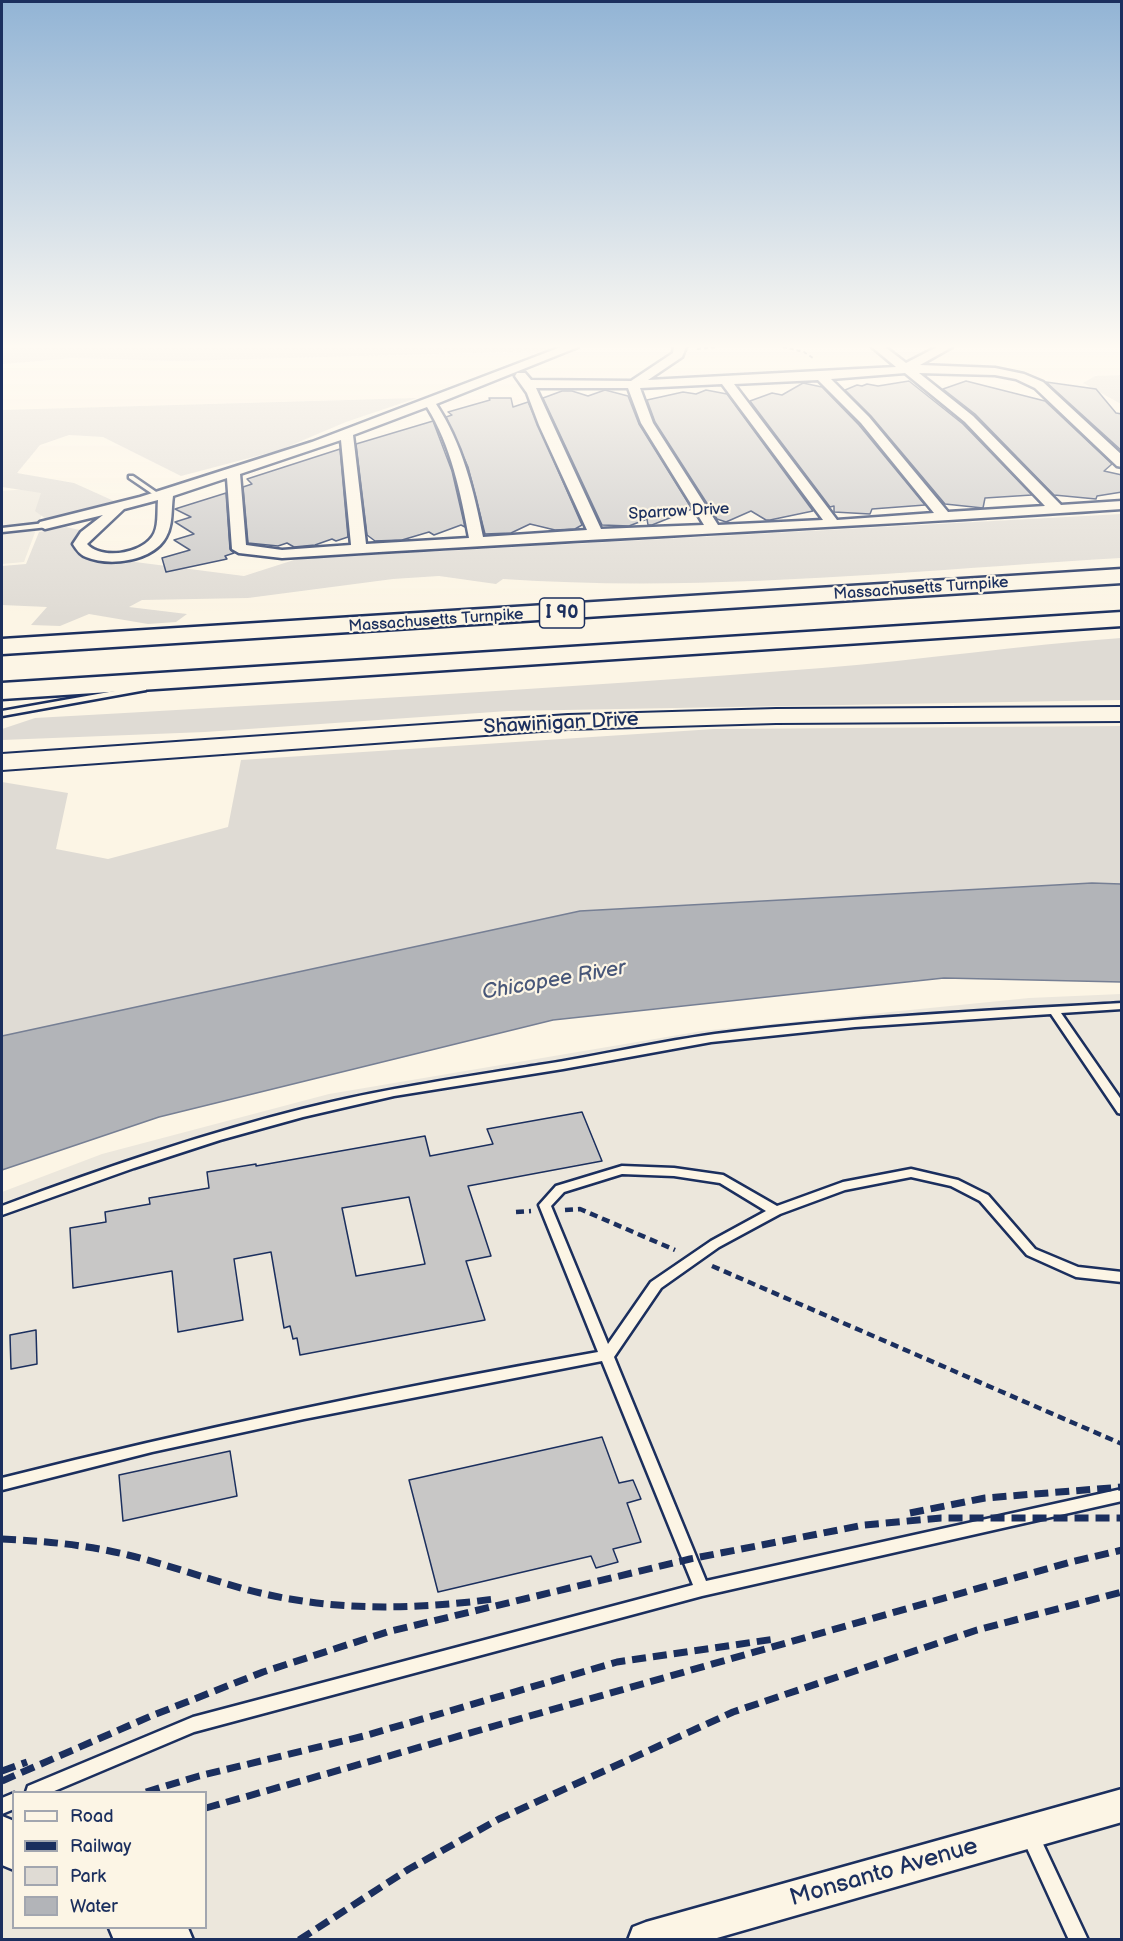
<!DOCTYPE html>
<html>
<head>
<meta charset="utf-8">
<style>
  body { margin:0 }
  #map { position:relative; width:1123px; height:1941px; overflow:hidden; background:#fcf5e5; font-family:"Balsamiq Sans",sans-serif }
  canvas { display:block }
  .frame { position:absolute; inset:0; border:3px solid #1b2f5e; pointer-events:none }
  .legend { position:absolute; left:12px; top:1791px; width:195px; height:138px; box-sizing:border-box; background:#fcf5e5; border:2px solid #a2a6af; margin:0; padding:8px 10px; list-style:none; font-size:18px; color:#1b2f5e }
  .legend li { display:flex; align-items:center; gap:12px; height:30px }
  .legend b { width:30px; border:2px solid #a2a6af }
</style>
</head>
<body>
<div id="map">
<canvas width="1123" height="1941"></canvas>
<div class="frame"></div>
<ul class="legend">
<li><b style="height:8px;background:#fcf5e5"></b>Road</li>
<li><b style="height:8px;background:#1b2f5e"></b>Railway</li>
<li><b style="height:16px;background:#dfdbd4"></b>Park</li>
<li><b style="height:16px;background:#b2b4b8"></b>Water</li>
</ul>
</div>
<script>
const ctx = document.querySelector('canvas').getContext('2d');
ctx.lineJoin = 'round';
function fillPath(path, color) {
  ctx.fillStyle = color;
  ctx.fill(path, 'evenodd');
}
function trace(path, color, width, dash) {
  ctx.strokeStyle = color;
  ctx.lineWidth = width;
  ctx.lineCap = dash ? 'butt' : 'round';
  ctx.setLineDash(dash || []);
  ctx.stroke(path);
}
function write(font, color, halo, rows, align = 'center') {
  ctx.font = font + ' "Balsamiq Sans",sans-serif';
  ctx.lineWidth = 4.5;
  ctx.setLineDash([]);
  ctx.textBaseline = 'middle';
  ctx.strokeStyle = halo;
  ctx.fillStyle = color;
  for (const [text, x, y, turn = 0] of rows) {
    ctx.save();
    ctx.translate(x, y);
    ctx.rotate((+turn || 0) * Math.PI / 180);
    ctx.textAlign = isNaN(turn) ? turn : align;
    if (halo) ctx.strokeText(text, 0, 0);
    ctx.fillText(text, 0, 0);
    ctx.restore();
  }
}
fillPath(new Path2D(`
  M52,487L24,562L2,564V491Z
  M1121,994V1939L2,1940V1192L102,1154L329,1094L702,1031L1029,998ZM14,1792H206V1928H14Z`), '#ece7dc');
fillPath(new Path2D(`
  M2,347H556L546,351L179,361L73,358L2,364Z
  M1121,375V404L1083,383L1095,376Z
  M417,398L346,422L280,450L181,476L103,437L69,435L40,445L17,473L74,483L114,501L46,519L35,511L41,493L2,487V410Z
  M1121,514V558C916,570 709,593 503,579L496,584L439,576L393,579L248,598L142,600L129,607L187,614L176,622L148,624L89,614L60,626L31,625L47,607L2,605V566L26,564L39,532L66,527L85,531L74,539L81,555L244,576L297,559Z
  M1121,638V700L508,711L205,732L2,740V729L35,718C298,703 560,689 822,668C922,660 1021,645 1121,638Z
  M1121,726V884L1092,883L580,911L2,1036V782L68,793L56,849L108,859L228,827L241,760L714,729Z`), '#dfdbd4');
const water = new Path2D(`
  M1092,883L1121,884V982L944,978L553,1020L159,1117L2,1170V1036L580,911Z`);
fillPath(water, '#b2b4b8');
trace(water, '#767f94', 1.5);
const building = new Path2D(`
  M909,381L963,424L1032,495L985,498L983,508L945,504L871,416L845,390L857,385L862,386L867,384L878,386Z
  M966,381L1045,401L1112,464L1104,471L1122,475V492L1097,496L1096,499L1054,495L975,414L943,389Z
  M1046,382L1096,389L1116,413L1122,414V451Z
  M803,383L822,387L859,425L925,505L872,509L870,514L834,512V506L830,507L750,401L772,393L782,395Z
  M605,390L628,396L639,424L692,509L652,525H648L647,519L629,526L602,525L543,398L562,391H572L588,396Z
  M706,390L727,394L813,511L770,520H766L751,511L726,522L717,519L655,422L647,400L683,392L696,394Z
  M489,398H511L513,407L528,402L582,525L575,529L555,530L530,524L511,533L485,534L468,467L446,417L452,415L448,412L490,400Z
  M433,421L452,471L465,527L461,525L434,535L429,532L402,540L375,541L367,535L356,444Z
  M340,449L348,537L336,541L332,539L315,545L294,547L287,543L278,546L248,543L243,487L252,484L247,479Z
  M226,493L230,549L234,553L225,556L227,559L166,572L162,558L190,550L174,540L194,534L175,522L191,517L175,509Z
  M582,1112L602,1161L468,1186L491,1256L466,1261L485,1320L300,1355L297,1338L293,1339L290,1326L284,1328L271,1252L234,1259L243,1320L178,1332L172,1271L73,1288L70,1228L106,1222L105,1212L150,1204L149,1198L209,1188L207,1172L256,1164V1166L425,1136L430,1156L493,1144L487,1129ZM409,1197L425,1264L356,1276L342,1208Z
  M36,1330L37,1364L11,1369L10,1335Z
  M602,1437L619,1483L633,1480L641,1499L627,1503L641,1542L613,1549L618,1562L596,1568L591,1556L438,1592L409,1480Z
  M230,1451L237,1496L123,1521L119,1475Z`);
fillPath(building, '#c8c7c6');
trace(building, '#1b2f5e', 1.5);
const lane = new Path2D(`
  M129,476H133L162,496L157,497L129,478Z
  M45,523L49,525L48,527L2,532V528Z
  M143,686H146V690L2,716V711Z
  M1122,1003V1009L1061,1013L1122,1101V1114L1118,1113L1051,1014L855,1027L711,1042L563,1069L394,1096L303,1117L220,1140L134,1168L2,1215V1206C100,1169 200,1135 302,1109C380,1089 460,1078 539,1065C598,1056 656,1042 715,1034C850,1017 986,1011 1122,1003Z
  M622,1166L674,1168L723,1175L777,1206L843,1182L911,1169L958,1180L988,1195L1035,1249L1078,1267L1122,1272V1282L1076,1277L1027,1255L980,1201L951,1186L911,1177L845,1190L780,1214L719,1247L661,1288L614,1357L706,1581L1122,1489V1501L702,1596L194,1732L52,1792H26L28,1786L193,1717L693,1585L602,1361L304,1419L152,1452L2,1490V1478C199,1428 398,1387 598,1352L539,1205L556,1186ZM622,1174L674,1176L720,1183L766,1211L711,1241L651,1282L608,1344L551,1206L564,1192Z
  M14,1793V1809L2,1814V1798Z
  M1030,1827L1036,1829L1088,1940H1069L1021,1835L1024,1829Z`);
const street = new Path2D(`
  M561,347H578L436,404C462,443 474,491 483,537L587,530L539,425L527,393L515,376L517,373H525L531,380L631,381L673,353L674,347H686L682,357L648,380L896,367L872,347H885L906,363L937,347H952L920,365L995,368L1024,374L1043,382L1122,455V467L1117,466L1035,388L1016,379L995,375L919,373L973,416L1061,505L1122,501V509C842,528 562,540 282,558L239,553L232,549L227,478L173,496C171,509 173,525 166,537C153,561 110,567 86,557C80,555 76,549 73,544L81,532L103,515L45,529L38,525L40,522L140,497L312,442ZM905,373L965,422L1045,506L948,512L869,417L831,379ZM818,380L861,423L934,513L837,520L734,384ZM722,384L823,520L718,525L653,423L640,388ZM536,388H628L641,423L704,525L601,529ZM427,407C451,445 461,494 469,538L366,544L353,435ZM341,440L351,545L282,550L246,545L240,474ZM158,500C157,512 159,528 152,537C140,554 101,560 87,544L124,509Z
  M1122,1789V1822L710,1940H628L633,1927L646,1922Z
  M2,1816L14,1821V1870L2,1865Z
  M109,1928H188L193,1940H114Z`);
const secondary = new Path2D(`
  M1122,707V721L776,723L568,729L2,770V754L568,715L776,709Z`);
const highway = new Path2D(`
  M1122,569V583L2,654V639Z
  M1122,612V626L2,699V683Z`);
trace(lane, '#1b2f5e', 5);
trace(street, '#1b2f5e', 5);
trace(secondary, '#1b2f5e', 4);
trace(highway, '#1b2f5e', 5);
trace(new Path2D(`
  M783,347L804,352L813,358
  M697,349L717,347`), '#1b2f5e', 2, [4, 3]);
trace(new Path2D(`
  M565,1210L580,1209L675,1250
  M516,1212L531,1211
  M712,1266L1122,1444`), '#1b2f5e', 4.5, [8, 5]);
fillPath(lane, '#fcf5e5');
fillPath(street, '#fcf5e5');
fillPath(secondary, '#fcf5e5');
fillPath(highway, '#fcf5e5');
trace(new Path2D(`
  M910,1513L985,1498L1122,1487
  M2,1539C45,1541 87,1545 128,1555C182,1568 235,1590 290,1599C358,1611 426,1608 494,1599
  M2,1771L27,1762
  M2,1781L151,1716L263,1672L387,1632L690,1559L864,1525L941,1518H1122
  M146,1792L199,1776L364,1736L617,1662L775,1639
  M206,1808L1071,1562L1122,1550
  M299,1940L409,1869L499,1819L733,1712L977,1630L1122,1592`), '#1b2f5e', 7, [14, 7]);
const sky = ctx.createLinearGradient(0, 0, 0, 619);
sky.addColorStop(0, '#92b4d5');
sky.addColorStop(0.56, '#fefaf3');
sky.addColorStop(1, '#fefaf300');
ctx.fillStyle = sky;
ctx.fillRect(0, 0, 1123, 619);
write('16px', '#1b2f5e', '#fcf5e5', [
  ["Sparrow Drive",679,512,-3],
  ["Massachusetts Turnpike",921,589,-4],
  ["Massachusetts Turnpike",436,621,-4]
]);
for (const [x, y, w] of [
  [562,613,45]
]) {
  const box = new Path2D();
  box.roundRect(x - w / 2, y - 15, w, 30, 4.5);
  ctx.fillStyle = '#fcf5e5';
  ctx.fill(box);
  trace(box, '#1b2f5e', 1.5);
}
write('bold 18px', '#1b2f5e', null, [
  ["I 90",562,613]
]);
write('20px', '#1b2f5e', '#fcf5e5', [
  ["Shawinigan Drive",561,724,-3]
]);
write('italic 21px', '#485779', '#fcf5e5', [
  ["Chicopee River",554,981,-10]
]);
write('24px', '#1b2f5e', '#fcf5e5', [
  ["Monsanto Avenue",884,1873,-16]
]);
</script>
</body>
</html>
